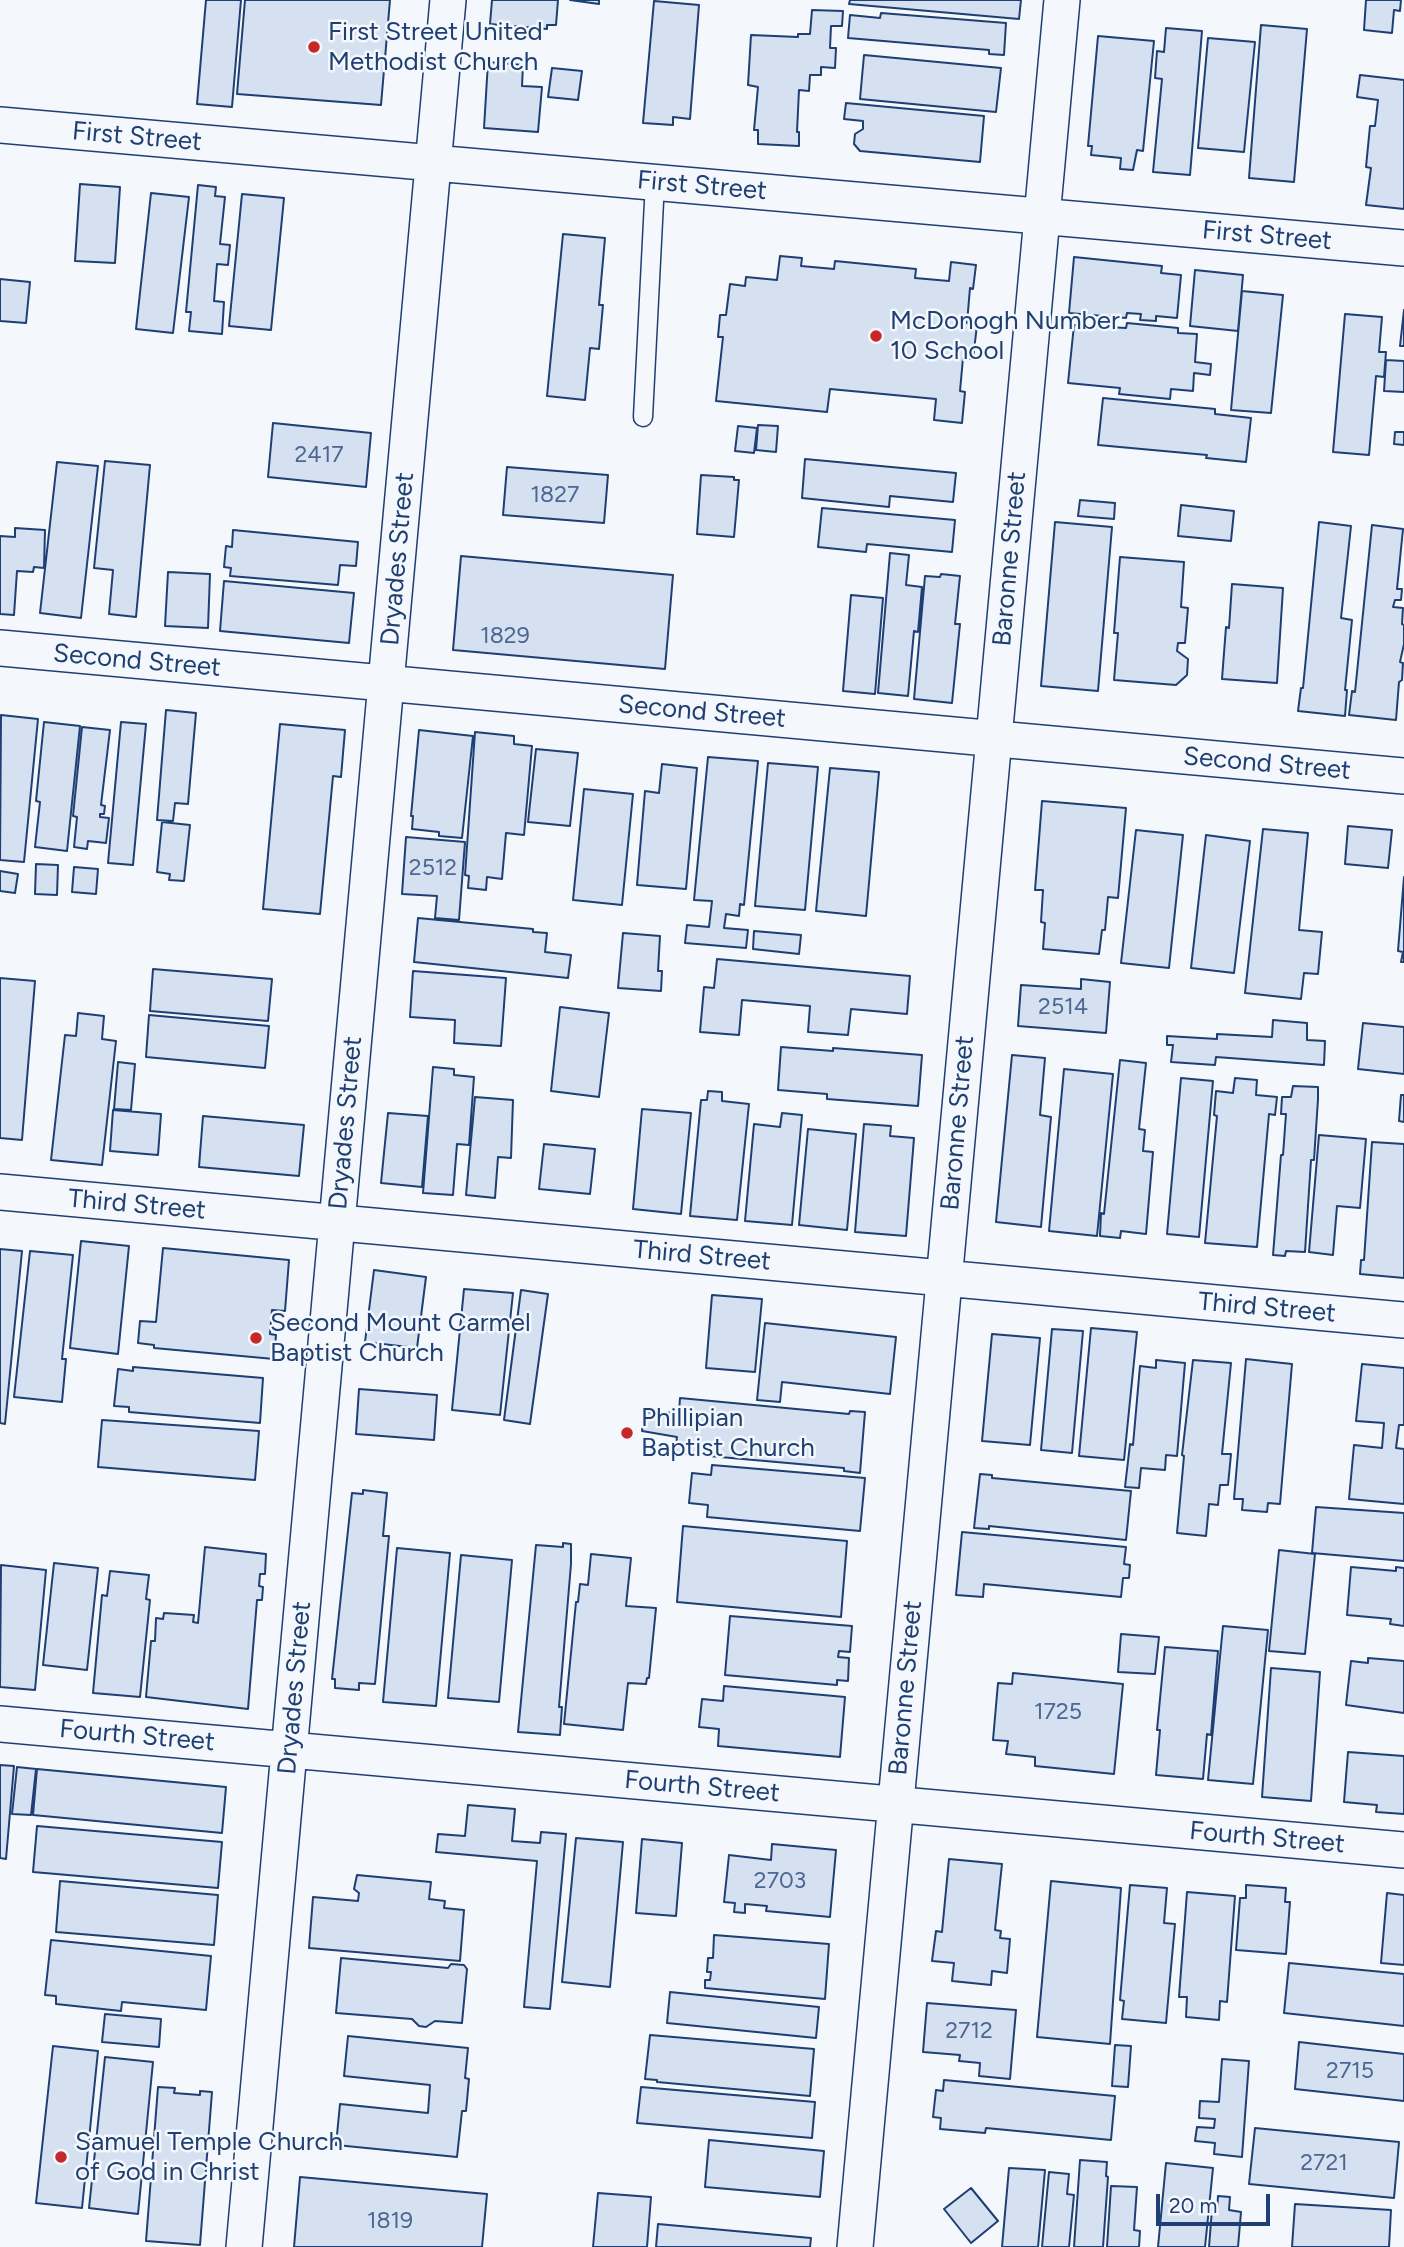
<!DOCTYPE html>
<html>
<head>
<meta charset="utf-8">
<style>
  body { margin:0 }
  #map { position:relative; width:1404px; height:2247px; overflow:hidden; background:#f4f7fb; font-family:Figtree,sans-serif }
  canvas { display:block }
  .scale { position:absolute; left:1156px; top:2194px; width:114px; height:32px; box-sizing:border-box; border:4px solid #1d3f73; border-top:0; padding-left:9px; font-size:21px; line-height:24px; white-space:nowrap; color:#1d3f73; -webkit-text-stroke:5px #f4f7fb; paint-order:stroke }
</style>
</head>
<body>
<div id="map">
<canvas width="1404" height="2247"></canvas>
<div class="scale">20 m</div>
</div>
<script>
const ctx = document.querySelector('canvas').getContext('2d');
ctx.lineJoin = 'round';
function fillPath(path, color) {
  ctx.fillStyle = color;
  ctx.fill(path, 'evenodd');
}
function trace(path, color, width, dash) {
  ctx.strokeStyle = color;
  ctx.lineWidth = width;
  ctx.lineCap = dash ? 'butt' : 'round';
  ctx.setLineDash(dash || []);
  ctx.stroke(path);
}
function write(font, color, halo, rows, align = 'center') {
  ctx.font = font + ' Figtree,sans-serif';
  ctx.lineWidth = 5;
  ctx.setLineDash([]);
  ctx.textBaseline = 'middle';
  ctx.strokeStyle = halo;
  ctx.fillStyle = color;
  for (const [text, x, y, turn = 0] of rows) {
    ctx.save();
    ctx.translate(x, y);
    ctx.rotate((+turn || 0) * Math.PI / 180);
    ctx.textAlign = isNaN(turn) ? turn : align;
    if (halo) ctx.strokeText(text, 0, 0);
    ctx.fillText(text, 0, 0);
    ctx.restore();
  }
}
const building = new Path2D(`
  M206,0H241L232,107L197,104Z
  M245,0H390L381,105L237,94Z
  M492,0H558L556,25H547V29L490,24Z
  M570,0H599V4Z
  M850,0H1021L1019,19L849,4Z
  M1366,0H1401L1400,11L1394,10L1392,33L1364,30Z
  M654,1L699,5L690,119L673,117V125L643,123Z
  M812,10L843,11L842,26H831L830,48H836L835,68L821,67V75H810L809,91L799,90L797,132H799V146L758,144V130H754L758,87L748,85L751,35L798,37V34H810Z
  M881,13L1006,23L1004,55L989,54V50L848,38L850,15L880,18Z
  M1261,25L1307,29L1294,182L1249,178Z
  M1166,28L1202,31L1190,175L1153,172L1162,79L1155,78L1157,51L1164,52Z
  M1098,36L1154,41L1143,151L1137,150L1133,170L1120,169L1121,158L1091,155L1092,146H1088Z
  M1208,38L1255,42L1244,152L1198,148Z
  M864,55L1001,68L996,112L860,99Z
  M488,62L523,65L522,86L542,87L538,132L484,128Z
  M552,68L582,71L578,100L548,97Z
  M1360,75L1404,80V209L1366,205L1371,168L1366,167L1370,126H1375L1378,100L1357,97Z
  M846,103L984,116L980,162L860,151L854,144L855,134L863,129V121L844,119Z
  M80,184L120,187L115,263L75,261Z
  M198,185L216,187L215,196L225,197L220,244L230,245L228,265L217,264L214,301L224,302L222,334L189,331L191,312H186Z
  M151,193L189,197L173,333L136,329Z
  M242,194L284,198L271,330L229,326Z
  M563,234L605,238L599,305H603L599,349L590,348L585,400L547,396Z
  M780,256L802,258L801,266L834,269L835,261L916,269L915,278L949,281L951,262L976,265L973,289L970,288L967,323L977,325L973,359L963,358L960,391L965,392L962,423L934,420L936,399L830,389L827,412L716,401L723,337H718L720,315H726L730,284L745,286L746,277L777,280Z
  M1074,257L1162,266L1161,273L1181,275L1177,318L1156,316V321L1140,320L1141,314L1127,313L1126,318L1069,313Z
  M1195,270L1243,275L1238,331L1190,326Z
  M0,279L30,282L26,323L0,321Z
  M1242,291L1283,295L1271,413L1231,410Z
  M1404,310V346H1400Z
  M1345,314L1382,317L1379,352H1386L1384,377L1376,376L1369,455L1333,452Z
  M1127,323L1178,328V333L1197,334L1195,362L1211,364L1210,375L1194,373L1193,391L1171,389L1170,399L1119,394L1120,388L1068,383L1074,325L1126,328Z
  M1386,360L1404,361V392L1384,391Z
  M1103,398L1215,409V414L1251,418L1246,462L1206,458L1207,455L1098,445Z
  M273,423L371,433L366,487L268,477Z
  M758,425L778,426L776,452L756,450Z
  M738,426L757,428L754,453L735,451Z
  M1395,432H1404V445L1394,444Z
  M805,459L956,473L953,502L890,496L889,507L802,498Z
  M105,461L150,465L136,617L109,614L113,570L94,568Z
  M57,462L98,466L81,618L40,613Z
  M507,467L608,475L604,523L503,515Z
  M701,475L734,477V480H739L734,537L697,534Z
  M1080,500L1115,503L1114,519L1078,516Z
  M1181,505L1234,511L1231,541L1178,536Z
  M822,508L955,520L952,552L867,544L866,552L818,547Z
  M1055,522L1112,527L1098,691L1041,686Z
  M1319,522L1351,526L1341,618L1352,620L1345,690H1347L1345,716L1298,711L1301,688H1303Z
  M1372,525L1403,529L1397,589H1402L1401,600H1395L1393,607L1403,608L1402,624L1404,625V644L1400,662L1403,663L1402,680L1399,682L1396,720L1349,715L1352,691L1355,692Z
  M15,528L45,530L44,568L34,567L33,572L17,571L14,615L0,614V536L15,537Z
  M233,530L358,542L356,566L340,565L338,585L230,576L231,568L224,567L226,546L232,547Z
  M890,553L909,555L906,585L922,587L918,632L914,631L908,696L878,693Z
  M461,556L673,575L665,669L453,650Z
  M1120,557L1184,562L1181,607L1188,608L1185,643H1178L1177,651L1188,659L1187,675L1176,685L1114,680L1118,633H1114Z
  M168,572L210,574L208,628L165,626Z
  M941,574L960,576L955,624H960L952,703L914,699L925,576L940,577Z
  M224,581L354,593L349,643L220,631Z
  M1232,584L1283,588L1277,683L1222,679L1226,627L1229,628Z
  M851,595L883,598L875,694L843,691Z
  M166,710L196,713L188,804L175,803L173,821L157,820Z
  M1,715L38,719L24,862L0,860Z
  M44,722L80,726L67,851L35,847L40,802L36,801Z
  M121,722L146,724L133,865L108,863Z
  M280,724L345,730L341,777L333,776L320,914L263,909Z
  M82,727L110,730L101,805L105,806L104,814H100V817L109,818L106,843L88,841L87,849L74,847L77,817L73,816Z
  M419,730L473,736L462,838L439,836V832L412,829L413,816H411Z
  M475,732L514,736V744L532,746L524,835L506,833L502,879L487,877L486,890L468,888L469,876L465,875Z
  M536,749L578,753L570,826L528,822Z
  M708,757L758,761L744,905L740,904L739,916L726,914L724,928L748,930L746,948L685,943L687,925L709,927L712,901L694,900Z
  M768,763L818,767L805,910L755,906Z
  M662,764L697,768L686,889L637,885L645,791L659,793Z
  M830,768L879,772L866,916L816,911Z
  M584,789L633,794L622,905L573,900Z
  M1042,801L1126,808L1118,898L1108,897L1105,930H1102L1099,954L1043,949L1045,923L1041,922L1043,890H1035Z
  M162,822L190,825L184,881L169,880L170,874L157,872Z
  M1348,826L1392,830L1388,868L1345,864Z
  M1263,829L1308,833L1299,930L1322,932L1318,974L1304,973L1301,999L1245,993Z
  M1136,830L1183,835L1169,968L1121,963Z
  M1206,835L1250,841L1234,973L1191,968Z
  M406,837L465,842L459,920L435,918L437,896L402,894Z
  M36,864L58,865L57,895L35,894Z
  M74,867L98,869L96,894L72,892Z
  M0,871L18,874L15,893L0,891Z
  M1404,877V962H1401L1403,952L1398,951Z
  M418,918L533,929V932L547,933L545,952L571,955L568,978L414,962Z
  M754,931L801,935L799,954L753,949Z
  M623,933L660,936L658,971H662L661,991L618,988Z
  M717,959L910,976L907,1014L851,1009L848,1035L808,1032L810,1006L742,1000L739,1035L700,1032L704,987L714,988Z
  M153,969L272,979L268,1021L150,1011Z
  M413,971L506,978L501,1046L454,1043L455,1020L410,1017Z
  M0,978L35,981L22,1140L0,1138Z
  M1081,979L1110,982L1106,1033L1018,1026L1021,985L1081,989Z
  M560,1007L609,1013L599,1097L551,1091Z
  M78,1013L104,1016L102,1039L116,1041L102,1165L51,1160L65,1035L76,1036Z
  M149,1015L269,1026L265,1068L146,1057Z
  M1273,1020L1307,1023V1040L1325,1041L1324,1065L1216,1057L1215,1065L1171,1062L1173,1045H1167V1036L1217,1039V1034L1272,1037Z
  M1363,1023L1404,1027V1074L1358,1069Z
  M781,1047L833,1051V1048L922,1055L918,1106L827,1099V1094L778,1090Z
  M1012,1055L1045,1058L1040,1115L1051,1117L1041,1227L996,1222Z
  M1120,1060L1146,1063L1139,1129L1145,1130L1143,1151L1153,1152L1146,1234L1121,1231L1120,1238L1100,1236L1101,1213L1104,1214Z
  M118,1062L135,1064L131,1110L114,1109Z
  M433,1067L454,1069V1075L474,1077L469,1145L457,1144L453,1195L423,1193Z
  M1064,1069L1113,1074L1097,1236L1049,1231Z
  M1181,1078L1213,1081L1199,1237L1167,1234Z
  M1235,1078L1257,1080L1256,1095L1277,1097L1275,1115L1269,1114L1257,1247L1205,1243L1217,1116L1214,1115L1216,1091L1233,1093Z
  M1293,1086L1318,1087V1099L1314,1160H1311L1305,1252L1286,1251L1285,1256L1273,1255L1281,1155H1283L1286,1114H1281L1282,1097H1291Z
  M708,1091L722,1092V1101L749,1104L737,1220L690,1216L701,1100H707Z
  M1401,1095H1404V1122L1399,1121Z
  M475,1097L513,1100L511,1158L498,1157L495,1198L466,1195Z
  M642,1109L691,1113L681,1214L633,1209Z
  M113,1110L161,1114L158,1155L110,1151Z
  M388,1113L428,1116L422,1187L381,1183Z
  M782,1113L802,1115L792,1225L745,1221L754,1124L780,1127Z
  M203,1116L304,1125L299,1176L199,1167Z
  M864,1124L891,1126L890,1136L914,1138L906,1236L855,1232Z
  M808,1129L856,1134L847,1230L799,1225Z
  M1319,1135L1366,1139L1360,1208L1337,1206L1333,1255L1309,1252Z
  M1372,1142L1404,1144V1278L1360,1274L1361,1260H1364Z
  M544,1144L595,1149L590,1194L539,1189Z
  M81,1241L129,1246L118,1354L70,1348Z
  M163,1248L289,1260L285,1311L272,1310L270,1334L276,1335L274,1359L154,1348V1345L138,1343L140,1321L156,1322Z
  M0,1249L22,1251L5,1424L0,1423Z
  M30,1251L73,1255L62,1359H66L62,1402L14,1397Z
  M374,1270L426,1277L417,1348L365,1342Z
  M464,1289L513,1293L500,1415L452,1410Z
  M521,1290L548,1294L530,1424L504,1420Z
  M712,1295L762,1299L755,1372L706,1368Z
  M765,1323L896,1337L890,1394L782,1382L780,1402L757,1400Z
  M1091,1328L1137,1332L1124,1460L1079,1456Z
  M1052,1329L1083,1331L1072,1453L1041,1450Z
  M992,1334L1040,1338L1030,1445L982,1441Z
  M1246,1359L1292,1364L1280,1504L1268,1503L1267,1512L1242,1510L1243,1499H1234Z
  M1156,1360L1185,1363L1177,1456L1166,1455L1165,1470L1141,1468L1139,1488L1125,1487L1130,1444L1133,1445L1140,1366L1156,1368Z
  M1193,1360L1231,1363L1222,1454H1231L1228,1485H1220L1218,1505L1209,1504L1206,1536L1177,1533L1184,1456L1182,1455Z
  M1362,1364L1404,1368V1425H1399L1396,1448L1404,1449V1504L1349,1499L1354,1445L1382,1448L1384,1423L1356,1421Z
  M133,1367L263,1378L260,1423L129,1412V1407L114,1406L118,1369L133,1371Z
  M359,1389L437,1395L434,1440L356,1434Z
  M680,1398L849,1414L850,1411L865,1412L860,1473L844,1471V1468L675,1453L677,1437L642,1431L644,1412L679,1413Z
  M102,1420L259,1431L255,1480L98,1467Z
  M712,1465L865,1478L860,1531L707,1517L708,1505L689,1503L692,1473L711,1475Z
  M980,1474L992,1475V1478L1131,1491L1126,1540L989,1526V1529L974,1528Z
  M363,1490L387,1493L383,1536H389L375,1684L359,1683V1690L335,1688V1679H332L352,1493L363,1494Z
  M1316,1507L1404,1513V1561L1312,1553Z
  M683,1526L847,1541L841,1617L677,1602Z
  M962,1532L1126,1547L1124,1564L1130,1565L1129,1578H1123L1121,1597L984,1584L983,1597L956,1595Z
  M563,1543L571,1544V1564L559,1707H562L560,1735L518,1732L536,1545L563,1547Z
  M205,1547L266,1554L265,1574H260L259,1586L263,1587L262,1600H257L248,1709L146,1697L151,1641H155L156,1618L163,1619L164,1613L194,1615L193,1622L198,1623Z
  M397,1548L450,1553L436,1706L383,1702Z
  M1279,1550L1315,1554L1305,1654L1269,1651Z
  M591,1554L631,1558L626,1606L656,1608L649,1678H647L646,1684L628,1683L623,1730L564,1724L576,1602H578L580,1584L588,1585Z
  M461,1555L512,1560L499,1702L448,1698Z
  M54,1563L98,1568L87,1670L43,1665Z
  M1,1565L46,1570L35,1690L0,1687Z
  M1351,1567L1396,1571V1567L1404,1568V1626L1390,1624L1391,1619L1347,1615Z
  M110,1571L149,1575L146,1599L150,1600L140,1697L93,1693L102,1595L107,1596Z
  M730,1616L852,1626L850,1652L839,1651L838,1657L849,1658L848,1681L837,1680V1685L725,1675Z
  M1223,1626L1268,1630L1253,1784L1208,1780Z
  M1121,1634L1159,1637L1155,1674L1118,1672Z
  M1165,1647L1218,1651L1211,1735L1207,1734L1203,1779L1156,1775L1160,1730H1157Z
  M1368,1658L1404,1661V1713L1346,1705L1351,1661L1368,1663Z
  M1271,1668L1320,1672L1311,1801L1262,1797Z
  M1013,1673L1123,1684L1114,1774L1035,1766V1757L1006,1754L1008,1741L993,1740L998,1683L1012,1684Z
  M724,1686L845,1697L840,1757L718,1746L719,1729L699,1727L702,1699L723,1701Z
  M1348,1752L1404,1756V1814L1376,1812L1377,1805L1344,1802Z
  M0,1765L14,1766L6,1859L0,1858Z
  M17,1767L36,1769L31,1815L12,1814Z
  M37,1769L226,1787L222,1833L33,1815Z
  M468,1805L515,1809L512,1841L540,1843L541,1832L566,1834L550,2009L524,2007L537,1861L436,1852L438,1834L465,1836Z
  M37,1826L222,1842L218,1888L33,1872Z
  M576,1838L623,1842L610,1987L562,1982Z
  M642,1839L682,1843L676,1916L636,1913Z
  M772,1844L836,1850L830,1917L766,1911L767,1906L745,1904V1913L734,1912L735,1903L724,1902L729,1855L771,1860Z
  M949,1859L1002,1864L995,1930L1001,1931L1000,1938L1010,1939L1007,1973L992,1971L991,1985L952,1981L954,1963L932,1961L936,1931L942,1932Z
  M357,1875L431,1882L429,1899L445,1901L444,1908L464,1910L460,1961L309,1948L313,1897L358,1901L359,1893L354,1889Z
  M60,1881L218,1895L214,1945L56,1932Z
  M1051,1881L1121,1888L1110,2044L1037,2037Z
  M1130,1885L1167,1888L1164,1923L1175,1924L1166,2023L1122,2019L1124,2001L1120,2000Z
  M1246,1885L1286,1888L1285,1902H1290L1286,1954L1236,1950L1240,1898H1246Z
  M1187,1892L1235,1896L1227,2002L1220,2001L1219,2020L1186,2017L1187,1997H1179Z
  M1387,1893L1404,1895V1965L1381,1963Z
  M714,1935L829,1944L825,1999L705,1988V1980H710L711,1972H707L708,1958H713Z
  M51,1940L211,1956L206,2010L122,2002L121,2011L56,2004V1996L45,1995Z
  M341,1958L448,1968L451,1964L464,1965L467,1969L462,2023L435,2021L426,2027L419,2026L412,2019L336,2013Z
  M1289,1963L1404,1974V2026L1284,2013Z
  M670,1992L819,2007L816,2038L667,2023Z
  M927,2003L1016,2010L1010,2079L979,2076L980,2063L959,2061L960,2055L923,2052Z
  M105,2014L161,2019L159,2047L102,2042Z
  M650,2035L814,2049L810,2096L657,2082V2080L645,2079Z
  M348,2036L468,2048L465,2078L469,2079L466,2111H462L457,2157L336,2145L340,2104L428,2113L430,2085L344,2076Z
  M1299,2042L1404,2054V2101L1295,2089Z
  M1115,2045L1131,2046L1128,2087L1112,2086Z
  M53,2046L98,2051L82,2208L36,2203Z
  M105,2057L153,2062L138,2214L89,2208Z
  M1222,2059L1249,2061L1242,2157L1214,2154L1215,2143L1195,2141L1197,2127L1214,2128L1215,2119L1199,2118L1200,2101L1219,2102Z
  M944,2080L1115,2096L1111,2140L986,2128L985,2133L940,2129L941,2118L933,2117L936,2090L943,2091Z
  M158,2087L175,2088L174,2093L200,2095V2091L212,2092L200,2245L146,2241Z
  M641,2087L815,2102L812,2138L637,2123Z
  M1255,2128L1399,2142L1394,2198L1249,2184Z
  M709,2140L824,2151L820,2197L705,2187Z
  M1080,2160L1107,2162L1106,2176L1108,2177L1103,2247H1074Z
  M1166,2163L1213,2168L1205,2247H1158Z
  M1009,2168L1045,2170L1038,2247H1002Z
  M1049,2172L1069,2174L1067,2194L1074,2195L1069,2247H1042Z
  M300,2177L487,2194L482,2247H294Z
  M1111,2186L1137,2187L1134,2230L1140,2231L1139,2247H1107Z
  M971,2188L998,2221L971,2243L944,2209Z
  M598,2193L651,2197L647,2247H593Z
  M1218,2196L1230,2197L1229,2210L1241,2212L1238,2247H1209L1212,2209L1217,2210Z
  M1295,2204L1391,2210L1389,2247H1292Z
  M658,2224L811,2238L810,2247H656Z`);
fillPath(building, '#d5e0f0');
trace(building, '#1d3f73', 2);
const lane = new Path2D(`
  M643,417L655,182`);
const street = new Path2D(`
  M0,125L1404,248
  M0,648L1404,776
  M0,1192L1404,1320
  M0,1724L1404,1850
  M244,2247L448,0
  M855,2247L1062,0`);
trace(lane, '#1d3f73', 21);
trace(street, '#1d3f73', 38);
trace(lane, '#f4f7fb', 18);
trace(street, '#f4f7fb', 35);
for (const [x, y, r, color] of [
  [314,47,7,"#c62828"],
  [876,336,7,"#c62828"],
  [256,1338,7,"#c62828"],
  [627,1433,7,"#c62828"],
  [61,2157,7,"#c62828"]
]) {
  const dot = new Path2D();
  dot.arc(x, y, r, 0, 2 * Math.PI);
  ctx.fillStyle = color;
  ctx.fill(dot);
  trace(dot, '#f4f7fb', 2.5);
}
write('23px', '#4b6792', null, [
  ["2417",319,455],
  ["1827",555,495],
  ["1829",505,636],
  ["2512",433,868],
  ["2514",1063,1007],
  ["1725",1058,1712],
  ["2703",780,1881],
  ["2712",969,2031],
  ["2715",1350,2071],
  ["2721",1324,2163],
  ["1819",390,2221]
]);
write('26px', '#1d3f73', '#f4f7fb', [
  ["First Street United",328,32],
  ["Methodist Church",328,62],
  ["McDonogh Number",890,321],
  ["10 School",890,351],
  ["Second Mount Carmel",270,1323],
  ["Baptist Church",270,1353],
  ["Phillipian",641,1418],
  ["Baptist Church",641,1448],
  ["Samuel Temple Church",75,2142],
  ["of God in Christ",75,2172]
], 'left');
write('26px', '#1d3f73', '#f4f7fb', [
  ["First Street",137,137,5],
  ["First Street",702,186,5],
  ["First Street",1267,236,5],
  ["Dryades Street",398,559,-85],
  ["Baronne Street",1010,559,-85],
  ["Second Street",137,661,5],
  ["Second Street",702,712,5],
  ["Second Street",1267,764,5],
  ["Dryades Street",346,1123,-85],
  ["Baronne Street",958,1123,-85],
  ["Third Street",137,1205,5],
  ["Third Street",702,1256,5],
  ["Third Street",1267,1308,5],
  ["Dryades Street",295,1688,-85],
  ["Baronne Street",906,1688,-85],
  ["Fourth Street",137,1736,5],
  ["Fourth Street",702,1787,5],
  ["Fourth Street",1267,1838,5]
]);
</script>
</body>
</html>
